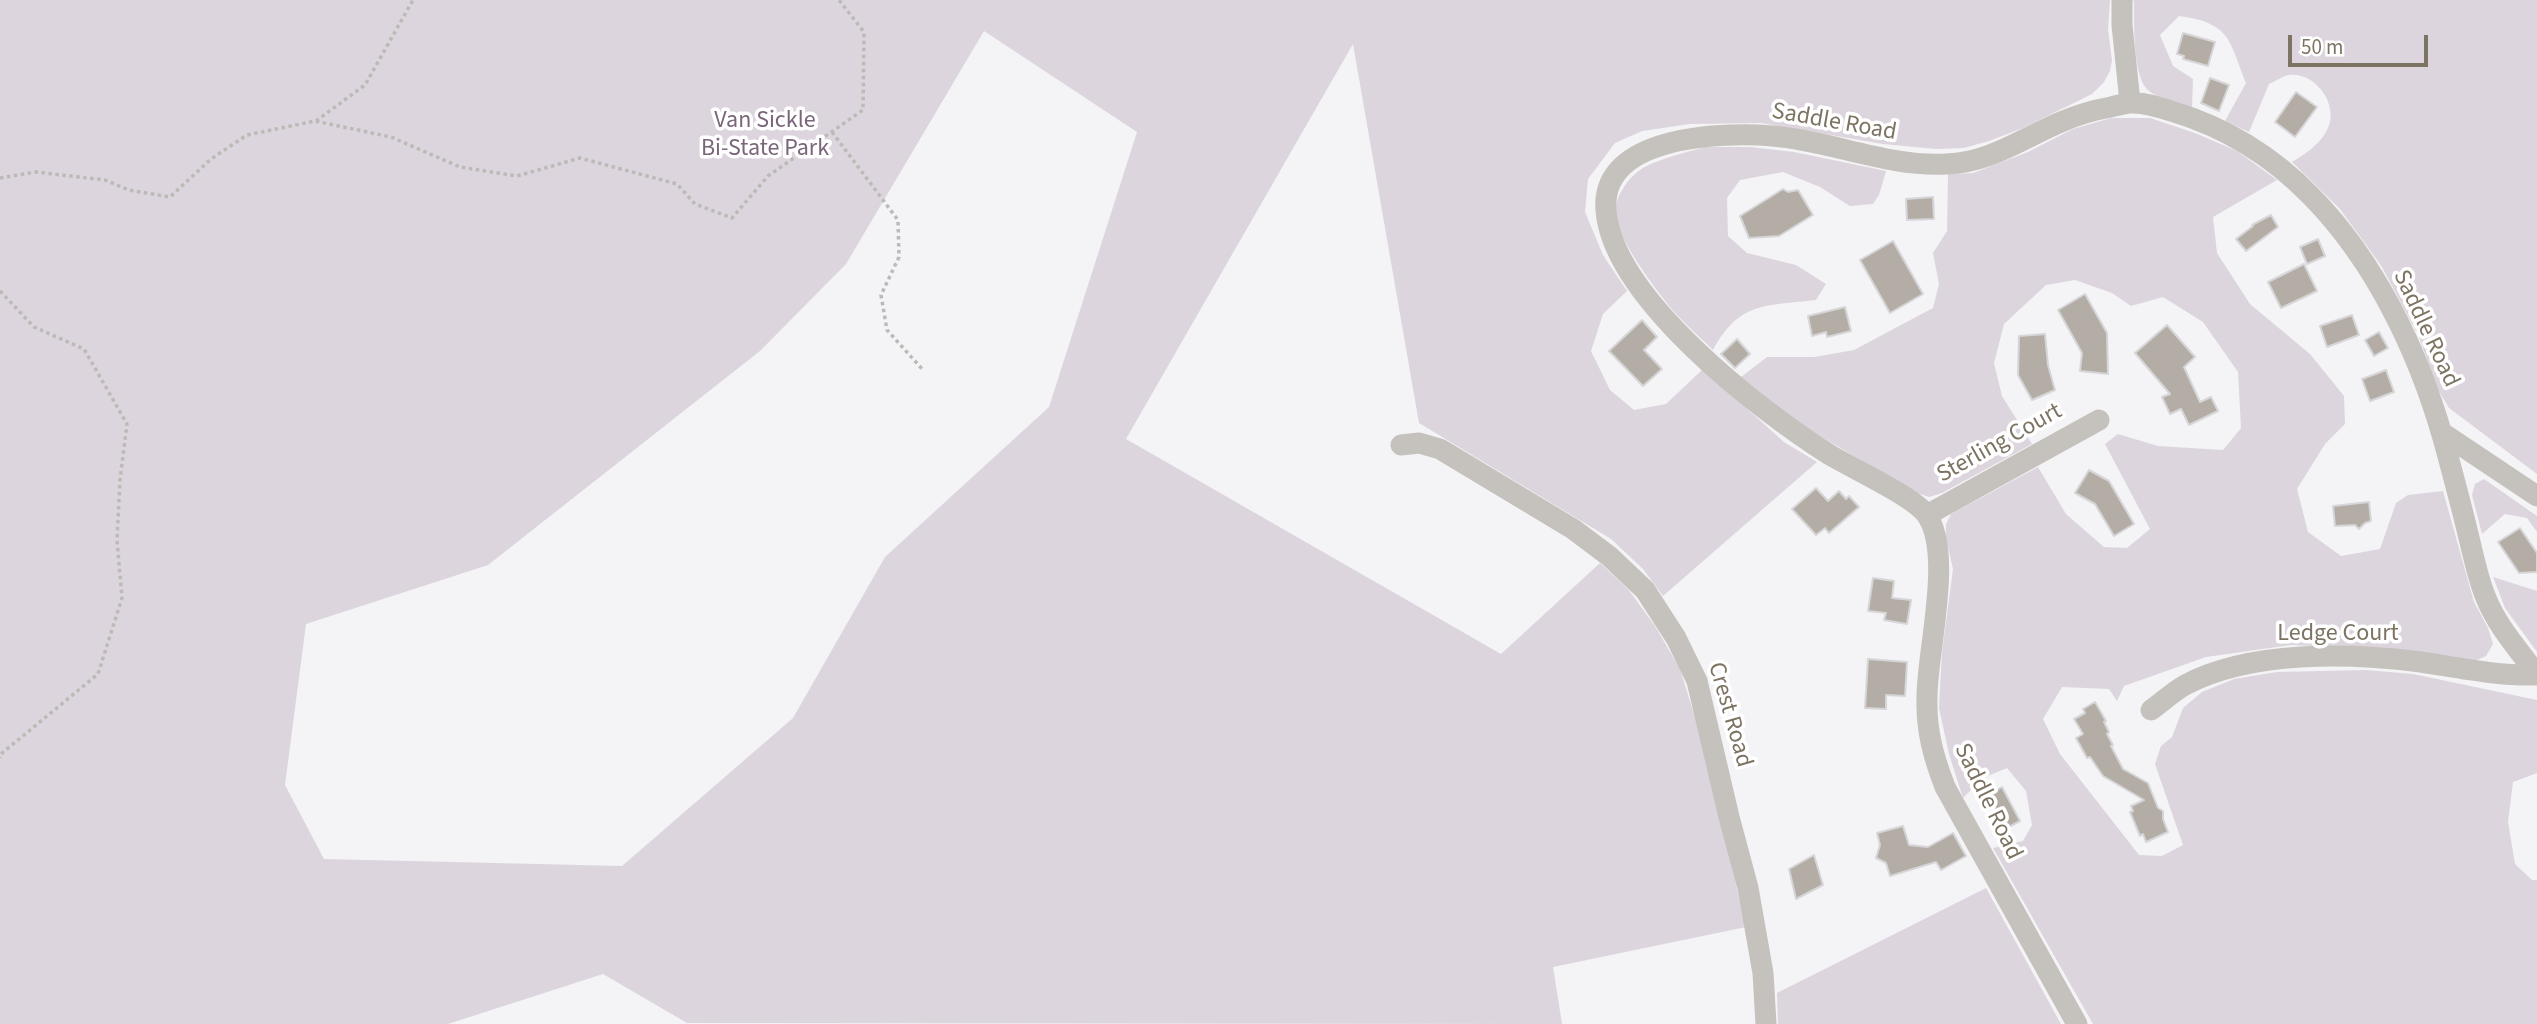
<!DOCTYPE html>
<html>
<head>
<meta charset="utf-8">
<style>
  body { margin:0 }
  #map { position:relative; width:2537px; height:1024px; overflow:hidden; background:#f4f3f6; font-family:"Source Sans 3",sans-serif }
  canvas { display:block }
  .scale { position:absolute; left:2288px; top:35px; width:140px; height:32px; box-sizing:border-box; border:4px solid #7d7363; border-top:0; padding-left:9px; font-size:21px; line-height:24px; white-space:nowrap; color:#7d7363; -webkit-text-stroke:5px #fff; paint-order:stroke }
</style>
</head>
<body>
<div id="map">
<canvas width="2537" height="1024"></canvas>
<div class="scale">50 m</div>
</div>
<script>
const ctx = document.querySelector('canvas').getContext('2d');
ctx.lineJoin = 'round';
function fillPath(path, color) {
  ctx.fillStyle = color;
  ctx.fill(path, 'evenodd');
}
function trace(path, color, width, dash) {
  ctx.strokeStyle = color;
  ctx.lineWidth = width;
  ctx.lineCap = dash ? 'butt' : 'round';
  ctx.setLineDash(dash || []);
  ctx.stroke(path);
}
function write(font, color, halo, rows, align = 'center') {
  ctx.font = font + ' "Source Sans 3",sans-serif';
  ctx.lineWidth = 7;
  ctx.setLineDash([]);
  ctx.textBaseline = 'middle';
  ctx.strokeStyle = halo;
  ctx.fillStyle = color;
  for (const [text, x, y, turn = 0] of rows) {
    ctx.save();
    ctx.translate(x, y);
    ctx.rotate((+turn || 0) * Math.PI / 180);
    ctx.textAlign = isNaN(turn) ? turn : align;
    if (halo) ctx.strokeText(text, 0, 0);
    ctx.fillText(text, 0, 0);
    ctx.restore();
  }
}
fillPath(new Path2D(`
  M0,0H2110L2108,30L2112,60L2110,71L2104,82L2092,94L2023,128L1989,141L1964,148L1936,149L1883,144L1761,123L1690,124L1642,131L1615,143L1588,179L1585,212L1603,255L1627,291L1603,314L1591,351L1610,390L1634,410L1666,404L1703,369L1784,442L1817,462L1663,596L1643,569L1611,539L1419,423L1353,44L1126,439L1501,654L1600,563L1628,589L1655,626L1680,669L1702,740L1746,927L1553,967L1562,1024L687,1023L603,974L448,1024H0ZM984,31L1137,132L1049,407L885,557L793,718L622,866L324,859L285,785L306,624L488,565L760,351L846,264Z
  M2132,0H2537V474L2449,408L2437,388L2419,337L2382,267L2340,209L2292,162C2307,153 2325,141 2330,122C2335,99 2313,72 2289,75C2283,76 2274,82 2269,84L2249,132L2225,121L2246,83C2229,40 2231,23 2179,16L2160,35L2173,66L2193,79L2192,108C2179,103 2155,99 2146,88C2133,73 2134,21 2134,1Z
  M2111,118H2150L2195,133L2237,151L2277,180L2213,217L2217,253L2250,304L2310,354L2344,396L2345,424L2325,444L2297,489L2308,532L2341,556L2380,549L2396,503L2408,495L2443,491L2474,602L2488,628L2493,644L2486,656L2475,661L2379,649L2291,645L2206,657L2124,686L2117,701L2109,689L2062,687L2043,719L2060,754L2139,855L2162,856L2183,845L2155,764L2161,746L2172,737L2183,708L2202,692L2234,679L2277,672L2366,670L2413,674L2537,700V773L2513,782L2508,822L2515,864L2532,880H2537V1024H2093L1993,848L2023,841L2032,825L2026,791L2007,768L1983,778L1963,798L1949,754L1939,708L1942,652L1953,569L1946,538V524L1951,514L2038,467L2066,514L2104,547L2127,548L2150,529L2105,444L2118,434L2158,446L2223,450L2241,428L2238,372L2203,322L2163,297L2131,306L2112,293L2075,280L2046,285L2004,324L1994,363L2002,396L2032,444L1942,493L1929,497L1914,492L1795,421L1741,377L1767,357H1815L1854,350L1933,308L1939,284L1933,253L1947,231L1948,174L1973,173L2028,152L2073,129Z
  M1705,147H1750L1794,152L1886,171L1879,195L1873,204L1850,206L1820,187L1783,172L1740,180L1727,198L1728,236L1747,253L1796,265L1826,284L1816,300C1765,306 1740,301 1713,350C1702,339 1689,328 1678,316C1660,296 1615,237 1615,211C1616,197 1625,183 1635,174C1650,160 1685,153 1705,147Z
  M2484,479L2537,516V532L2527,518L2505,514L2482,534L2472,495L2475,484Z
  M2493,577L2537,591V652L2505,608Z
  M1986,888L2061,1024H1778L1777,993Z`), '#dcd5dd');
const building = new Path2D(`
  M2183,33L2215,42L2208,66L2183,59L2184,56L2177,54Z
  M2210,78L2229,85L2219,111L2201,103Z
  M2296,92L2317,107L2295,137L2275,122Z
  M1783,189L1788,192L1798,190L1813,215L1779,236L1749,238L1740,216Z
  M1933,197L1934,219L1907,220L1906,199Z
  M2271,215L2278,227L2246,251L2236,239L2253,226L2252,225Z
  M2318,239L2325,256L2307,264L2300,247Z
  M1893,241L1923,294L1890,313L1860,260Z
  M2304,264L2317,291L2281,308L2268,282Z
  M2085,294L2107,333L2108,374L2080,371L2082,353L2058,310Z
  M1845,307L1851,331L1827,337L1826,332L1812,336L1808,316Z
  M2352,315L2359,335L2327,347L2320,326Z
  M1642,320L1657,337L1644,350L1662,369L1643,386L1609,351Z
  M2167,325L2195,357L2184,367L2200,402L2211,397L2218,411L2189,425L2181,409L2170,414L2162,397L2170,394L2135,353Z
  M2379,332L2388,348L2374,356L2365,340Z
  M2045,334L2048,365L2055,390L2032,400L2018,375L2019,336Z
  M1737,339L1750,354L1735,368L1721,354Z
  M2386,370L2394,392L2370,401L2362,379Z
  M2089,470L2109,481L2134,524L2114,536L2095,504L2075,493Z
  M1816,488L1828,501L1839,491L1846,499L1849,496L1859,507L1829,533L1825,528L1816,535L1792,509Z
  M2369,502L2371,521L2365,523L2359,529L2355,525L2335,526L2333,506Z
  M2520,528L2537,553V572L2519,573L2498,542Z
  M1873,578L1894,581L1892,598L1911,600L1907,624L1884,620L1886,613L1868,611Z
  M1868,659L1907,662L1905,696L1886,695V709L1865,708Z
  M2095,702L2106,721L2104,722L2109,732L2107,734L2113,745L2111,746L2123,769L2148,783L2158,808L2163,811V819L2168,832L2146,842L2143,834L2140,836L2130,812L2133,811L2131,806L2144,800L2103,776L2090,757L2087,758L2076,738L2083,734L2074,719L2085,713L2083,709Z
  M2002,787L2020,821L2007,828L1988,795Z
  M1903,826L1909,845L1928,847L1953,833L1966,856L1941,870L1936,862L1890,876L1886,863L1876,858L1880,845L1877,833Z
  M1814,855L1823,885L1796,899L1789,869Z`);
fillPath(building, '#b3ada5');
trace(building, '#d6d6d8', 2);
trace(new Path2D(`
  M316,121L365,85L413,0
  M832,132L898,220L899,257L881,295L887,330L923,370
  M0,178L36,172L105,180L129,190L170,197L211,159L247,135L315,121L391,137L460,167L517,176L580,158L677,184L695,204L732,218L768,176L863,110L864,32L839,0
  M0,291L34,327L84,349L127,424L120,480L117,540L122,598L98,674L1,754L0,758`), '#bcbab6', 3.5, [3.5, 3.5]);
trace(new Path2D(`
  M2122,0V25L2130,102
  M2441,432L2537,496
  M1401,445L1419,443L1440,449L1573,529L1609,556L1645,590L1676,638L1697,681L1729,817L1748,888L1763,973L1766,1024
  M1927,515L2099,420
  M2151,710C2162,702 2173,692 2185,685C2251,650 2349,653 2421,662C2460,668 2497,676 2537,675
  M2077,1024L1945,787C1933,756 1926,730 1927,697C1927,650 1954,552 1926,514C1912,496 1852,468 1830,455C1760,411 1612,297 1606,210C1600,135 1722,132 1773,136C1832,141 1887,167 1946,164C1989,163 2023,138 2061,122C2077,115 2094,110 2111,107C2112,106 2129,103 2131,103C2144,102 2159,107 2171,111C2225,127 2271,155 2311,196C2375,261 2418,351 2443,438C2452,471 2461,504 2469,538C2474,558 2478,579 2486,598C2497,626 2519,650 2537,675`), '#c5c2bd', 21);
write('24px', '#7a667a', '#fff', [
  ["Van Sickle",765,122],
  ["Bi-State Park",765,150]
]);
write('24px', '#7d7363', '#fff', [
  ["Saddle Road",1834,123,10],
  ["Saddle Road",2425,329,65],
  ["Sterling Court",2000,444,-29],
  ["Ledge Court",2338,635],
  ["Crest Road",1729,715,74],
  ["Saddle Road",1987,802,64]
]);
</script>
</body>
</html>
